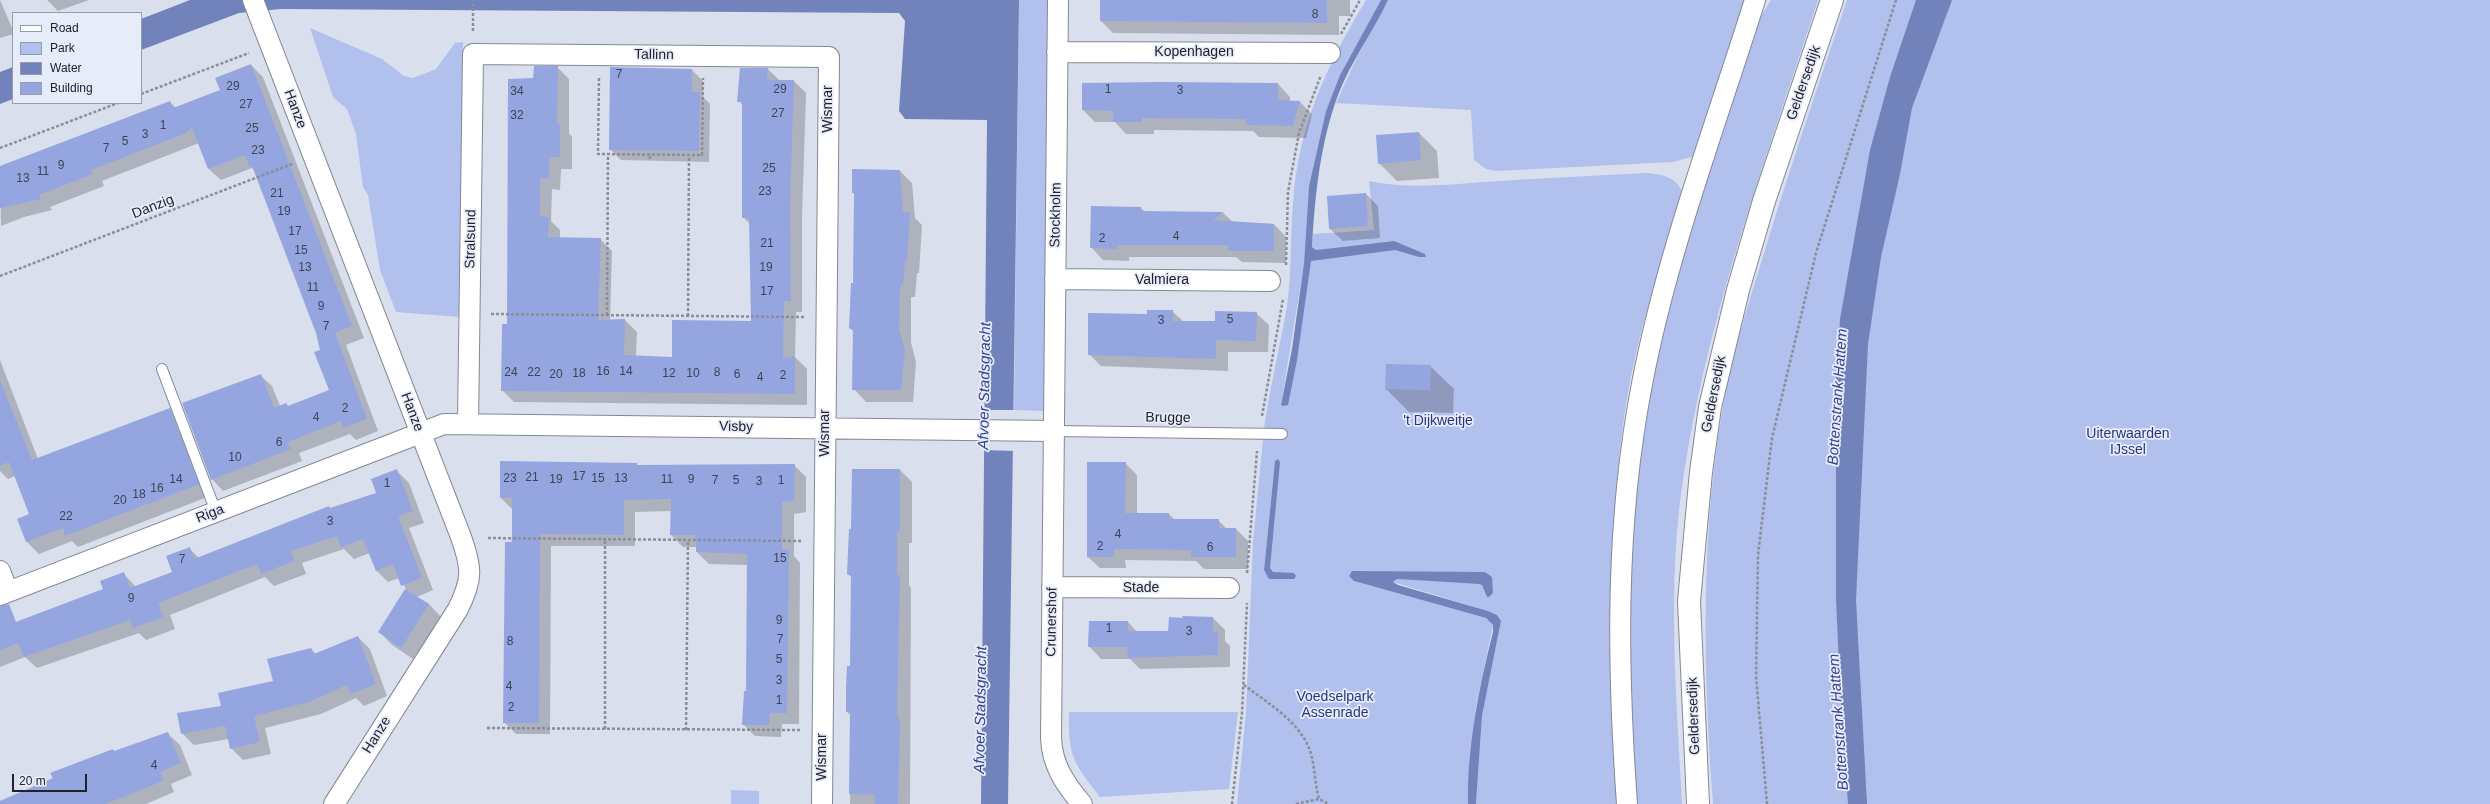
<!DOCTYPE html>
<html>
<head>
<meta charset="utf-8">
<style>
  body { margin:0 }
  #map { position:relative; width:2490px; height:804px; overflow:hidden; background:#dadfed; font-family:Helvetica,sans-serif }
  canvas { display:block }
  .legend { position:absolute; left:12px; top:12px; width:130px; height:92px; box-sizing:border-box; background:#e7ecfb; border:1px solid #989ca7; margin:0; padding:5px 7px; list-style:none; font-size:12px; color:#212328 }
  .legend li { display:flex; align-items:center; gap:8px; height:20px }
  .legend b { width:20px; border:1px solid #989ca7 }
  .scale { position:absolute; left:12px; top:774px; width:75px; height:18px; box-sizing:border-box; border:2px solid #212328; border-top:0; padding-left:5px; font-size:12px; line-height:14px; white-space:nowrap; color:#212328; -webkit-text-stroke:3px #e7ecfb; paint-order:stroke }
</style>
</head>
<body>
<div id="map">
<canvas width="2490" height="804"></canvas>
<ul class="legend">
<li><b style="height:5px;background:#fff"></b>Road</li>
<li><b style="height:11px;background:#b2c0ed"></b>Park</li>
<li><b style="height:11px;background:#7282ba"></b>Water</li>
<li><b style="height:11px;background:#94a5e0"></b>Building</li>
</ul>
<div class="scale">20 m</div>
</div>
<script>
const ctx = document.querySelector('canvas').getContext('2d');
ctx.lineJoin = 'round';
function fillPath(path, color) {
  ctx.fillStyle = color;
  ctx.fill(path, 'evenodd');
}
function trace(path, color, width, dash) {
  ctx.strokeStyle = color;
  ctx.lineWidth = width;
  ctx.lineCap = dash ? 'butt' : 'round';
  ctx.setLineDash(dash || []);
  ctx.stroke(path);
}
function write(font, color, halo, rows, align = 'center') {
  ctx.font = font + ' Helvetica,sans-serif';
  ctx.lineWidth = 3.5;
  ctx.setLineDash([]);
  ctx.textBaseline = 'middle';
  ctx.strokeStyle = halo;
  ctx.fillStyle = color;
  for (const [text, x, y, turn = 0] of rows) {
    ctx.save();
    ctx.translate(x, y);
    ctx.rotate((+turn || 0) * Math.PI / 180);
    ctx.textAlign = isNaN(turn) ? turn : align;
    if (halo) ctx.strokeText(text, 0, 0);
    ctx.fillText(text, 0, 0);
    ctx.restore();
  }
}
fillPath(new Path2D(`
  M1019,0H1049L1045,411L1014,410Z
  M1366,0H1381L1340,75L1326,111L1309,186L1304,263L1281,405L1283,406L1307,259L1394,241L1316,250L1312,247L1313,234L1374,230L1369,181C1408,189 1445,185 1485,182C1539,178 1593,176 1647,173C1664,175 1674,176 1683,192C1663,255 1643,317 1630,381C1618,445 1614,509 1612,574C1609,651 1609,727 1618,804H1476L1482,716L1501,621L1497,615L1488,611L1393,582L1397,579L1478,584L1484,586L1487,597L1492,580L1350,576L1354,581L1486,618L1493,625L1476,707L1470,750L1468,804H1237L1246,713L1253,542L1263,439L1280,440L1282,428H1264C1270,387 1280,347 1287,306C1292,272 1290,237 1293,203C1298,126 1327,65 1366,0ZM1275,460L1267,573L1264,570Z
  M1388,0H1746L1695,156L1673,162L1496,171L1486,169L1474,160L1471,110L1336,103L1357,57Z
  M1771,0H1818C1764,165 1702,329 1680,502C1668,602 1677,704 1682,804H1636C1627,662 1625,524 1650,384C1654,363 1661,342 1666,322C1691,220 1727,122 1757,22Z
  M1847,0H2490V804H1713C1703,669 1700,529 1725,395C1734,349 1748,304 1762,260C1788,173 1818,86 1847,0Z
  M310,28L382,59L404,76L413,78L436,69L455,43L463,42L460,317L396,312L380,270L368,195L363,187L356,134L347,109L333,97Z
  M1069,712H1238L1229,789L1100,797C1073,762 1068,757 1069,712Z
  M731,790L759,791V804H731Z`), '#b2c0ed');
fillPath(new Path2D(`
  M190,0H1019L1008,804H981L987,120L905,119L899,111L905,21L899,13L281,9L239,13L141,50V19Z
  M1381,0H1388C1373,32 1351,61 1338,95C1320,144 1315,195 1312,247L1316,250L1394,241L1425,254L1426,257H1419L1395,250L1311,261L1297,360L1288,405L1283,406L1281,405L1292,349L1304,263L1309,186L1326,111L1340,75Z
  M1916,0H1952L1912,108L1900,174L1881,257L1868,344L1856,600L1867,804H1848L1840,689L1836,599V380L1840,319L1870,150L1890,77Z
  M13,67V99L0,104V72Z
  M1278,459L1280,462L1270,568L1273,572L1294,573L1296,576L1294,579H1269L1264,570L1275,461Z
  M1352,571L1485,572L1492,577L1493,593L1489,597H1487L1482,585L1478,584L1397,579L1393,582L1398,585L1488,611L1497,615L1501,621L1482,716L1476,804H1468C1467,746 1479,688 1493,632V625L1486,618L1354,581L1349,576Z`), '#7282ba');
fillPath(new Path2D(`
  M983,410H1016L1015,451L983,450Z`), '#dadfed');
fillPath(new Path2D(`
  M0,0L13,30V34L0,38Z
  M47,0H89L58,11Z
  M1101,0H1350V16H1339V35L1113,33L1101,21Z
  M251,65L263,77L364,338L346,345L378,431L356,440L350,434L299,453L302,461L223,491L212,479L260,375L272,386L280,406L289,407L330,391L317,333L256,172L252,168L221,180L209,169L199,143L102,181L104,186L50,207L52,210L24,217L1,226L0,167L170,102L176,108L221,90Z
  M557,67L569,79V134L572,136V169H561L560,190L552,189L551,221L560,230V238L600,239L612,251L610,321L625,320L637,332L636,356L673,358L752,322L751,225L743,217V106L739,101L768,69L780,81H794L806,93L802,218V312H796L795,357L807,369V405L514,402L502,390L534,79Z
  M692,70L703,81V97L710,104L709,162L621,160L610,149Z
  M1278,84L1290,97V102H1300L1312,114L1306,138L1259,137L1253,131L1154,130V134H1126L1115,122H1095L1083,110Z
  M1419,133L1437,151L1439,178L1397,181L1379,163Z
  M900,171L912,183L915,218L922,225L919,273H917L915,297H911V342L916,362L913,402H866L854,389V332L850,328L854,284L855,195L853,193Z
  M1366,194L1378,206L1380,238L1343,241L1330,229Z
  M1141,208L1145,212L1223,213L1233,222L1274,224L1286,237V263L1242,262L1236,257H1129V261L1103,260L1091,247Z
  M1172,311L1184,322H1216L1256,313L1269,325L1268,352H1228V371L1101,366L1089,354Z
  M0,360L38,459L169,409L181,420L210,496L78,547L72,541L39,554L27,542L18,519L30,515L15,476L8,479L0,471Z
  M1430,366L1454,389L1453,413L1409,412L1386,389Z
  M1125,463L1137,475V514H1169L1175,520H1218L1227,529H1236L1248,541V569H1204L1196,561L1125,560L1126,568H1100L1088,557Z
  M636,464L638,466L794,465L806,477V512L794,514V556L800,563L799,724H782L781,737L755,736L743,724L747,692L748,565L709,564L697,552V547H683L671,535L672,511L635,512V546H551L550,734H516L504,722L513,510L501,498Z
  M853,470H900L912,482V543H909V585L911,588L910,804H850L851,716L847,712L851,667L852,578L848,574L852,530Z
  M397,471L409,483L424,523L409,528L433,590L417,597L429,604L441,617L413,659L391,644L379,631L406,589L399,578L388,582L376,570L370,553L354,559L344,549L302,563L306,574L274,586L265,577L170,615L175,629L146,640L139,633L37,668L25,657L0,667V628L104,589L123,573L136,587L173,573L189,548L199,558L378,494Z
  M1170,618H1213L1225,630V641L1230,646V667L1140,669L1130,659H1101L1089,646L1128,622L1137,632H1169Z
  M358,637L370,649L387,696L364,706L356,698L321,714L265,728L271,754L243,760L231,748L229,739L194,745L182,733L222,706L274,682L311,649L316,654Z
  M168,734L180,745L192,775L171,784L174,792L146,804H0V802L115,752Z`), '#0003');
fillPath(new Path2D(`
  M1100,0H1327V23L1100,21Z
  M251,64L352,326L335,333L367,419L343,428L341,421L288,442L291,449L211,480L182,403L261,374L274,408L286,403L288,406L329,390L314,352L320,350L316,333L252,166L250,167L245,155L208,169L192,128L184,134L91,170L93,174L39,195L41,199L0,208V166L170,101L173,108L220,90L215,78Z
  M534,66H558L557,124H560V157H549V178H540V216L549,217L548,237L601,238L598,320L625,319L624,355L672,357V320L751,321L749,218H742V102H737L740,68H768L767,80H794L790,206L791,301H784L783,358L795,356V394L501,391L502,324H507L508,79L533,78Z
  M610,67L692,69V92H700L699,151L609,150Z
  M1160,82L1278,83V100L1300,101L1293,126L1246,125V119L1142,118V122H1113V111L1082,110V83Z
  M1419,132L1421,160L1378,164L1376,135Z
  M852,169L900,170L903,212H910L907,261H905L903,285H900L899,329L905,350L901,390H852L853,330L849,328L851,283H853L854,193H852Z
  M1366,193L1368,226L1329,229L1327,196Z
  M1091,206L1141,207V211L1224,212L1213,220L1274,224V251H1228V245H1117V249L1090,248Z
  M1147,310H1173V321H1215V311L1257,312L1256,341L1216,340V359L1088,355V313L1147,314Z
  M1386,364L1431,365L1430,390L1385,389Z
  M0,380L32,460L170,408L199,484L65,536L63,528L26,542L17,519L29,514L9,462L0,466Z
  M500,461L637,463V465L795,464L794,501L782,502V550H789L787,713H770L769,725H742L744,691H746L747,554L696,552V535H670L671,499L624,500V535L540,534L539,723H503L505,542H512V498H500Z
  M1087,462H1126L1125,513H1169V519H1219V528H1236V557H1191V550L1114,549V557H1087Z
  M397,469L413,511L398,516L422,578L401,586L393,564L376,571L363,539L341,547L337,536L291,551L294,561L261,574L257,564L158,603L163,617L133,628L130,620L24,657L18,643L0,650V606L9,604L16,622L103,589L100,581L124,572L130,588L172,572L166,556L190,547L194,559L329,506L330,508L376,493L371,479Z
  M852,469H900V531H897V575H900L897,712L900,724L898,804H875V795L849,794L850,712H846V688L847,666H850L851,576L847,574L849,529H851Z
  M405,589L429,604L401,648L378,632Z
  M1182,616L1213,617V633L1218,632V655L1127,658L1128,647H1088L1089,621H1128V631H1168L1169,617L1183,618Z
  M358,636L376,684L351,694L347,685L309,702L254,716L260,742L230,749L225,726L181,734L177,713L221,706L218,693L273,681L267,659L311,648L314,654Z
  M168,732L181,763L160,772L163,781L106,804H0V801L53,778L50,773L113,749L114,751Z`), '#94a5e0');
const lane = new Path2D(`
  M162,369L216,512
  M1054,431L1282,434`);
const street = new Path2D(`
  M253,0L461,537C472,568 473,579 458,609L334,804
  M1058,0L1051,738C1052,765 1065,784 1082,804
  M1057,52L1330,53
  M1055,279L1270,281
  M468,424L473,54L829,57L822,804
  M0,571L8,592
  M1052,587L1229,588
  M0,595L444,424L1054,431
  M1627,804C1617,664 1615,523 1642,384C1667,253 1715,127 1755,0`);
const secondary = new Path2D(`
  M1698,804L1689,601L1701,472L1710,407L1738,290L1764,201L1832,0`);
trace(lane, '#838895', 12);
trace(street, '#838895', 22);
trace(secondary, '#838895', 24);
trace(new Path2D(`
  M473,31V0
  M1341,34L1360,0
  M599,78L598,154L702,155L703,78
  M141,94L249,53
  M0,148L118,103
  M650,159V155
  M1286,265L1288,192L1299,133L1321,75
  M0,276L292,164
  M491,314L804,317
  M607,315L608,154
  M688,316L689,155
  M1262,416L1283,299
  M488,538L802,541
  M1247,573L1257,451
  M1244,685C1268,703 1303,724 1311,754C1315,769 1315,785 1319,799L1329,804
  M487,728L800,730
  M605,729V539
  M686,730L688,540
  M1232,804L1242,713L1247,603
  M1296,804L1319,799
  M1767,804L1756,676L1758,555L1772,438L1816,253L1896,0`), '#8a8e98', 2.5, [3, 2]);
trace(lane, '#fff', 10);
trace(street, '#fff', 20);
trace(secondary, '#fff', 22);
write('12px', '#3e4456', null, [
  ["8",1315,15],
  ["7",619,75],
  ["29",233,87],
  ["29",780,90],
  ["1",1108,90],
  ["3",1180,91],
  ["34",517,92],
  ["27",246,105],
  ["27",778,114],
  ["32",517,116],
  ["1",163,126],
  ["25",252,129],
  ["3",145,135],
  ["5",125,142],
  ["7",106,149],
  ["23",258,151],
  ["9",61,166],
  ["25",769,169],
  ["11",43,172],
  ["13",23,179],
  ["23",765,192],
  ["21",277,194],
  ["19",284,212],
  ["17",295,232],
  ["4",1176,237],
  ["2",1102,239],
  ["21",767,244],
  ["15",301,251],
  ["13",305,268],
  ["19",766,268],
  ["11",313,288],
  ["17",767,292],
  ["9",321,307],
  ["5",1230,320],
  ["3",1161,321],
  ["7",326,327],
  ["16",603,372],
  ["14",626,372],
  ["24",511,373],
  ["22",534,373],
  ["8",717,373],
  ["18",579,374],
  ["12",669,374],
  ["10",693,374],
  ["20",556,375],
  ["6",737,375],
  ["2",783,376],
  ["4",760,378],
  ["2",345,409],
  ["4",316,418],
  ["6",279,443],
  ["10",235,458],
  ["17",579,477],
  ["21",532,478],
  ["23",510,479],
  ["15",598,479],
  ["13",621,479],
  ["14",176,480],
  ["19",556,480],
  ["11",667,480],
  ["9",691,480],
  ["7",715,481],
  ["5",736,481],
  ["1",781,481],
  ["3",759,482],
  ["1",387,484],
  ["16",157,489],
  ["18",139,495],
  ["20",120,501],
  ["22",66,517],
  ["3",330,522],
  ["4",1118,535],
  ["2",1100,547],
  ["6",1210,548],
  ["15",780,559],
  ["7",182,560],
  ["9",131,599],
  ["9",779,621],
  ["1",1109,629],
  ["3",1189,632],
  ["7",780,640],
  ["8",510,642],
  ["5",779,660],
  ["3",779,681],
  ["4",509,687],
  ["1",779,701],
  ["2",511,708],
  ["4",154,766]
]);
write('14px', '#212328', '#e7ecfb', [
  ["Kopenhagen",1194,52],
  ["Tallinn",654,55,1],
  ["Geldersedijk",1804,83,-71],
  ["Hanze",295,109,69],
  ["Wismar",828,109,-90],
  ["Danzig",153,207,-21],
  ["Stockholm",1056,215,-89],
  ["Stralsund",471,239,-89],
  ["Valmiera",1162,280],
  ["Geldersedijk",1714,394,-79],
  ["Hanze",412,412,69],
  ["Brugge",1168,418,1],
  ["Visby",736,427,1],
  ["Wismar",825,433,-90],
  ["Riga",210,514,-21],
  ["Stade",1141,588],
  ["Crunershof",1052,622,-89],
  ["Geldersedijk",1694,716,-92],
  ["Hanze",377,735,-58],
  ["Wismar",822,757,-90]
]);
write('14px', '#29367a', '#e7ecfb', [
  ["'t Dijkweitje",1438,421],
  ["Uiterwaarden",2128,434],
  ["IJssel",2128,450],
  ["Voedselpark",1335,697],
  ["Assenrade",1335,713]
]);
write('italic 15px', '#35448a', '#e7ecfb', [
  ["Afvoer Stadsgracht",985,386,-89],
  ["Bottenstrank Hattem",1838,397,-86],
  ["Afvoer Stadsgracht",981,710,-89],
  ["Bottenstrank Hattem",1839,722,-94]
]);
</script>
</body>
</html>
